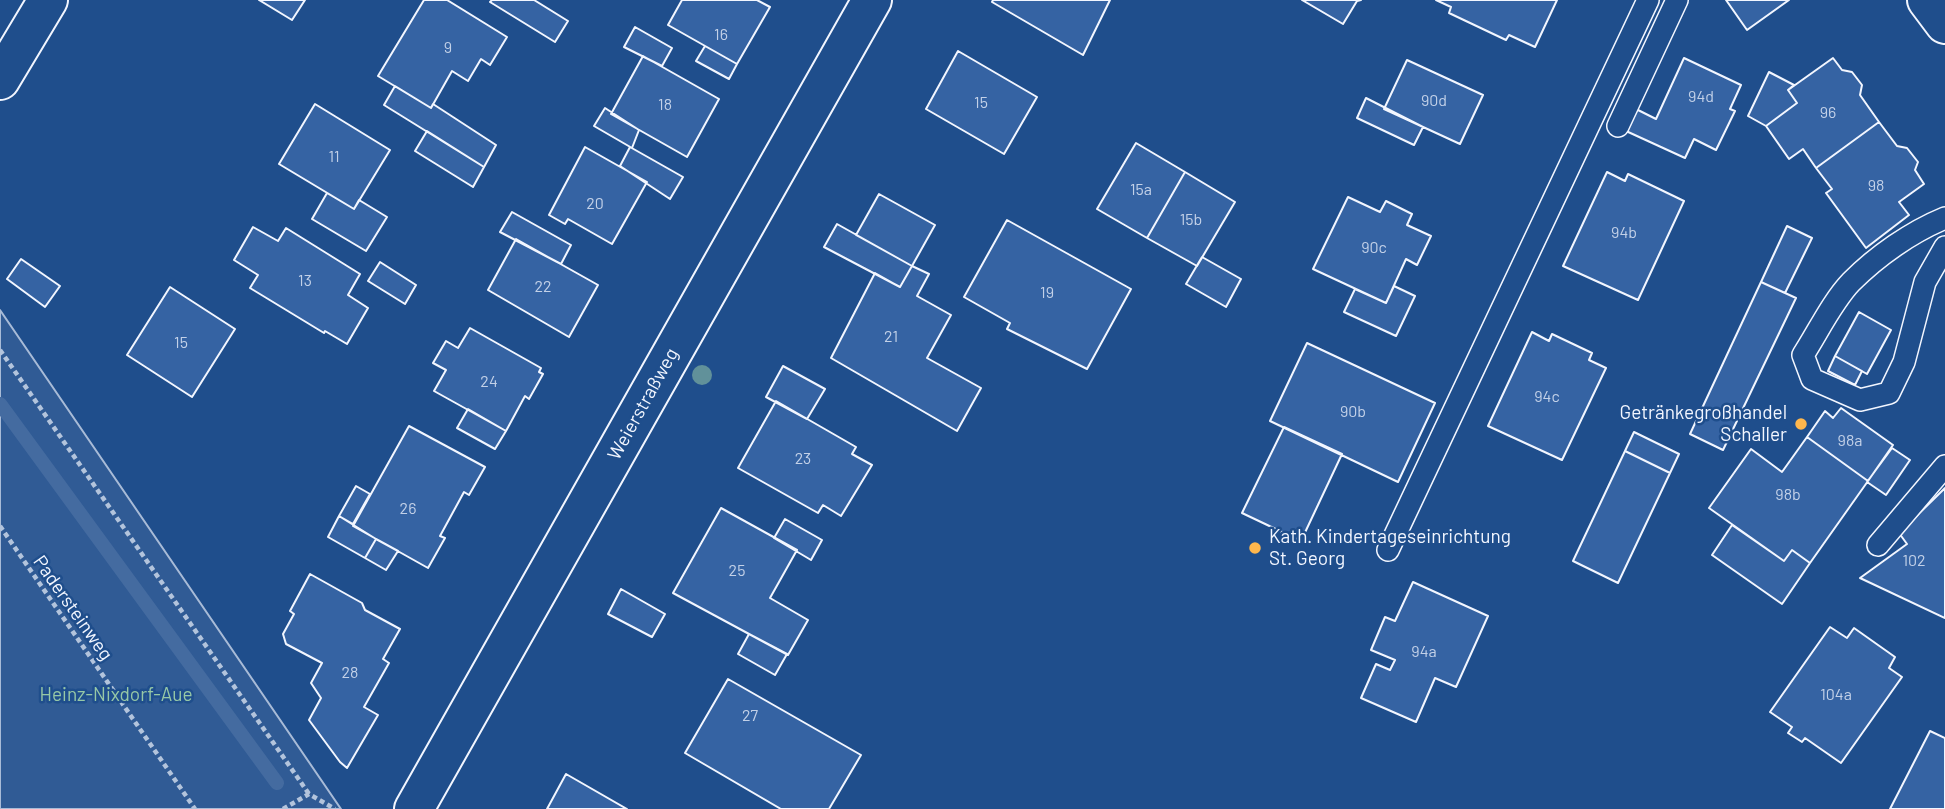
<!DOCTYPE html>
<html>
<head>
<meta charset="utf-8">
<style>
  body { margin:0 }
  canvas { display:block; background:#1f4e8c }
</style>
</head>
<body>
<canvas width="1945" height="809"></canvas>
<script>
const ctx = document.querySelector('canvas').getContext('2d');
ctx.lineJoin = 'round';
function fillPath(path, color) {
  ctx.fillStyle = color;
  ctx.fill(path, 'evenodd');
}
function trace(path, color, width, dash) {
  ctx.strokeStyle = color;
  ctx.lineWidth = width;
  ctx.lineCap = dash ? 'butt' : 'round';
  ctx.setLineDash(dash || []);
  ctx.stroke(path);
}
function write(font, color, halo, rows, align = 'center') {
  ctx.font = font + ' Barlow,sans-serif';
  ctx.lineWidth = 5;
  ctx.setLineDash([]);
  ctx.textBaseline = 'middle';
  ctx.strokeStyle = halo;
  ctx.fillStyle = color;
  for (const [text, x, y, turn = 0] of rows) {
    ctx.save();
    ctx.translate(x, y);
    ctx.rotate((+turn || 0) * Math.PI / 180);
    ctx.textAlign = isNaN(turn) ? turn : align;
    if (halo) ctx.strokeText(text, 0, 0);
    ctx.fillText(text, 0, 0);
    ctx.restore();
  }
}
const built = new Path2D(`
  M0,310L341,809H0Z`);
fillPath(built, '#305b95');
trace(built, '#a8bbd7', 2);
trace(new Path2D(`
  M0,404L277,783`), '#446ba0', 14);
const building = new Path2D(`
  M259,0H305L292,20Z
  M424,0H447L507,37L490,65L481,59L468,81L452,71L431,108L378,76Z
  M492,0H534L568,21L555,42L490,2Z
  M682,0H757L770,7L737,64L668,25Z
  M993,0H1110L1083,55L992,2Z
  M1302,0H1361L1357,1L1343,24Z
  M1436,0H1557L1535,47L1509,35L1506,40L1449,13L1451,7Z
  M1726,0H1789L1747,30Z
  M635,27L672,48L662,66L624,47Z
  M705,46L737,64L729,79L696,61Z
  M958,51L1037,97L1004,154L926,109Z
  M643,56L719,99L687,157L611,114Z
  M1684,58L1741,85L1730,109L1735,111L1716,150L1694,139L1685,158L1626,131L1636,109L1656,119Z
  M1833,58L1842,70L1852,72L1862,85L1860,95L1879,122L1816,168L1803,149L1789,159L1766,126L1797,103L1788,90Z
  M1407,60L1483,95L1460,144L1384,109Z
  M1769,72L1794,85L1788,90L1797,103L1766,126L1748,116Z
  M395,86L431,108L433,104L496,145L484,167L384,105Z
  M1366,98L1423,127L1414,145L1357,118Z
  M315,104L390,150L354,209L279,164Z
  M605,108L639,130L632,148L594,126Z
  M1879,122L1897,146L1907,148L1918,162L1915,170L1924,184L1899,202L1909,215L1866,248L1826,193L1832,189L1816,168Z
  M427,131L484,167L473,187L415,151Z
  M1136,143L1185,172L1147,238L1097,209Z
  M585,147L647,182L612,244L568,219L565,224L549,215Z
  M630,147L683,177L670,199L620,166Z
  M1185,172L1235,202L1197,266L1147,238Z
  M1607,172L1625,181L1628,174L1684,201L1638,300L1563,266Z
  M327,193L354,209L359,200L387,217L366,251L312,219Z
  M879,194L935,225L912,266L856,235Z
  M1348,197L1380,212L1386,201L1412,214L1407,225L1431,236L1417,265L1406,259L1386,303L1313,269Z
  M512,212L571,245L561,264L500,232Z
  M1007,220L1131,289L1087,369L1007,329L1010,323L964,297Z
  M837,224L912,266L900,287L824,247Z
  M1787,226L1812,238L1785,293L1761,282Z
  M253,227L278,241L286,228L360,274L348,295L368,308L347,344L325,331L324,333L250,288L258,275L234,260Z
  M516,239L598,285L569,337L488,290Z
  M1202,257L1241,279L1226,307L1186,284Z
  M21,259L60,286L45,307L7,279Z
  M380,262L416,285L405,304L368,281Z
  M912,266L929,274L917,296L951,315L927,358L981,388L957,431L831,358L875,273L900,287Z
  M1761,282L1796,298L1723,450L1690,434Z
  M1394,286L1415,296L1396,336L1344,312L1355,289L1386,303Z
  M170,287L235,329L192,397L127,355Z
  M1859,312L1891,330L1867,374L1835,356Z
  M470,328L541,368L539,372L543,374L529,399L525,396L506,431L434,391L446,370L433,363L446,341L458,348Z
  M1532,332L1549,341L1552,334L1592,353L1589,360L1606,368L1562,460L1488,426Z
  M1307,343L1435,403L1398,482L1270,421Z
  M1835,356L1862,371L1855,385L1828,371Z
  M783,366L825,389L807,419L766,397Z
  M776,401L856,447L852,454L872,465L841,516L823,505L818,513L738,468Z
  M1841,408L1893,445L1868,481L1807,437L1825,411L1833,418Z
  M468,409L506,431L495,449L457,428Z
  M409,426L485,467L469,495L464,492L440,536L445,538L428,568L353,526Z
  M1284,427L1342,454L1301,541L1242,513Z
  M1634,432L1679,454L1670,473L1625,451Z
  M1807,437L1868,481L1810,563L1792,550L1784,561L1709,508L1751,449L1782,472Z
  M1892,448L1910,460L1886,495L1867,482Z
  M1625,451L1670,473L1618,583L1573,561Z
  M356,486L370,494L353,524L339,516Z
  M1945,488V618L1860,578L1907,544L1899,533Z
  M721,508L797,550L770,598L808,620L788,655L673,593Z
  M339,516L376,539L365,558L328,537Z
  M785,519L822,540L811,560L774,538Z
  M1732,525L1784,561L1792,550L1810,563L1782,604L1712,555Z
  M376,539L398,551L386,570L365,558Z
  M310,574L362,603L365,610L400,629L383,659L389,663L364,707L378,715L347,768L340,762L309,720L321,698L311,683L322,663L286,644L283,634L294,614L290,611Z
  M1413,582L1488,616L1456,687L1435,678L1416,722L1361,698L1376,664L1390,670L1395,660L1371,650L1385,617L1395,621Z
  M621,589L665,614L652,637L608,614Z
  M1830,627L1847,638L1854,628L1895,657L1889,668L1902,677L1841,763L1805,738L1802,742L1788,733L1792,727L1770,712Z
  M749,634L787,654L775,675L738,654Z
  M728,679L861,755L829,809H781L685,753Z
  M1930,731L1945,738V809H1890Z
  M566,774L627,809H547Z`);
fillPath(building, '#3563a3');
trace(building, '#f2f6ff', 2);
const service = new Path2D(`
  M1618,126L1677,0
  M1945,218C1911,232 1877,256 1851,282C1832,302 1818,332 1803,355L1812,379L1860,400L1889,393L1904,362L1925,282L1945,247
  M1878,545L1945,466
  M1388,550L1648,0`);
const minor = new Path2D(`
  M0,80L48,0
  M414,809L872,0`);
const secondary = new Path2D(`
  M1927,0L1945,24`);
trace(service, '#f2f6ff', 24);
trace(minor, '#f2f6ff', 42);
trace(secondary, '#f2f6ff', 42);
trace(new Path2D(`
  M0,350L309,794
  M0,526L195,809
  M283,809L309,794L335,809`), '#b3c4dc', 4.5, [5, 3.5]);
trace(service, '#1f4e8c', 21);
trace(minor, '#1f4e8c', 38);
trace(secondary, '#1f4e8c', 38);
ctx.fillStyle = '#61919a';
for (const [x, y] of [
  [702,375]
]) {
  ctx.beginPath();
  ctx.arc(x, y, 10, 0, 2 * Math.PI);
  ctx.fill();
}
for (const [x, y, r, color] of [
  [1801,424,7,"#ffb74d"],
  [1255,548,7,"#ffb74d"]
]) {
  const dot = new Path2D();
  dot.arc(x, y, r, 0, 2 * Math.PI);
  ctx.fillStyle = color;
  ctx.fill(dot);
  trace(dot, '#1f4e8c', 2.5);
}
write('16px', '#c3d1e8', null, [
  ["16",721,35],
  ["9",448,48],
  ["94d",1701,97],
  ["90d",1434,101],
  ["15",981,103],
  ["18",665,105],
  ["96",1828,113],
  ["11",334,157],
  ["98",1876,186],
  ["15a",1141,190],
  ["20",595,204],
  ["15b",1191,220],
  ["94b",1624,233],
  ["90c",1374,248],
  ["13",305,281],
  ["22",543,287],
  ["19",1047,293],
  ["21",891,337],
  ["15",181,343],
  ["24",489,382],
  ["94c",1547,397],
  ["90b",1353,412],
  ["98a",1850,441],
  ["23",803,459],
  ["98b",1788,495],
  ["26",408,509],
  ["102",1914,561],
  ["25",737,571],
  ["94a",1424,652],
  ["28",350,673],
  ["104a",1836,695],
  ["27",750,716]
]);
write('19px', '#f2f6ff', '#1f4e8c', [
  ["Weierstraßweg",643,404,-61],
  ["Padersteinweg",73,608,55]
]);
write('19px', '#f2f6ff', '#1f4e8c', [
  ["Getränkegroßhandel",1787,413],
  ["Schaller",1787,435],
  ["Kath. Kindertageseinrichtung",1269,537,"left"],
  ["St. Georg",1269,559,"left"]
], 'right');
write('19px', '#97c8a6', '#1f4e8c', [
  ["Heinz-Nixdorf-Aue",116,695]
]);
</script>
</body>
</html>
